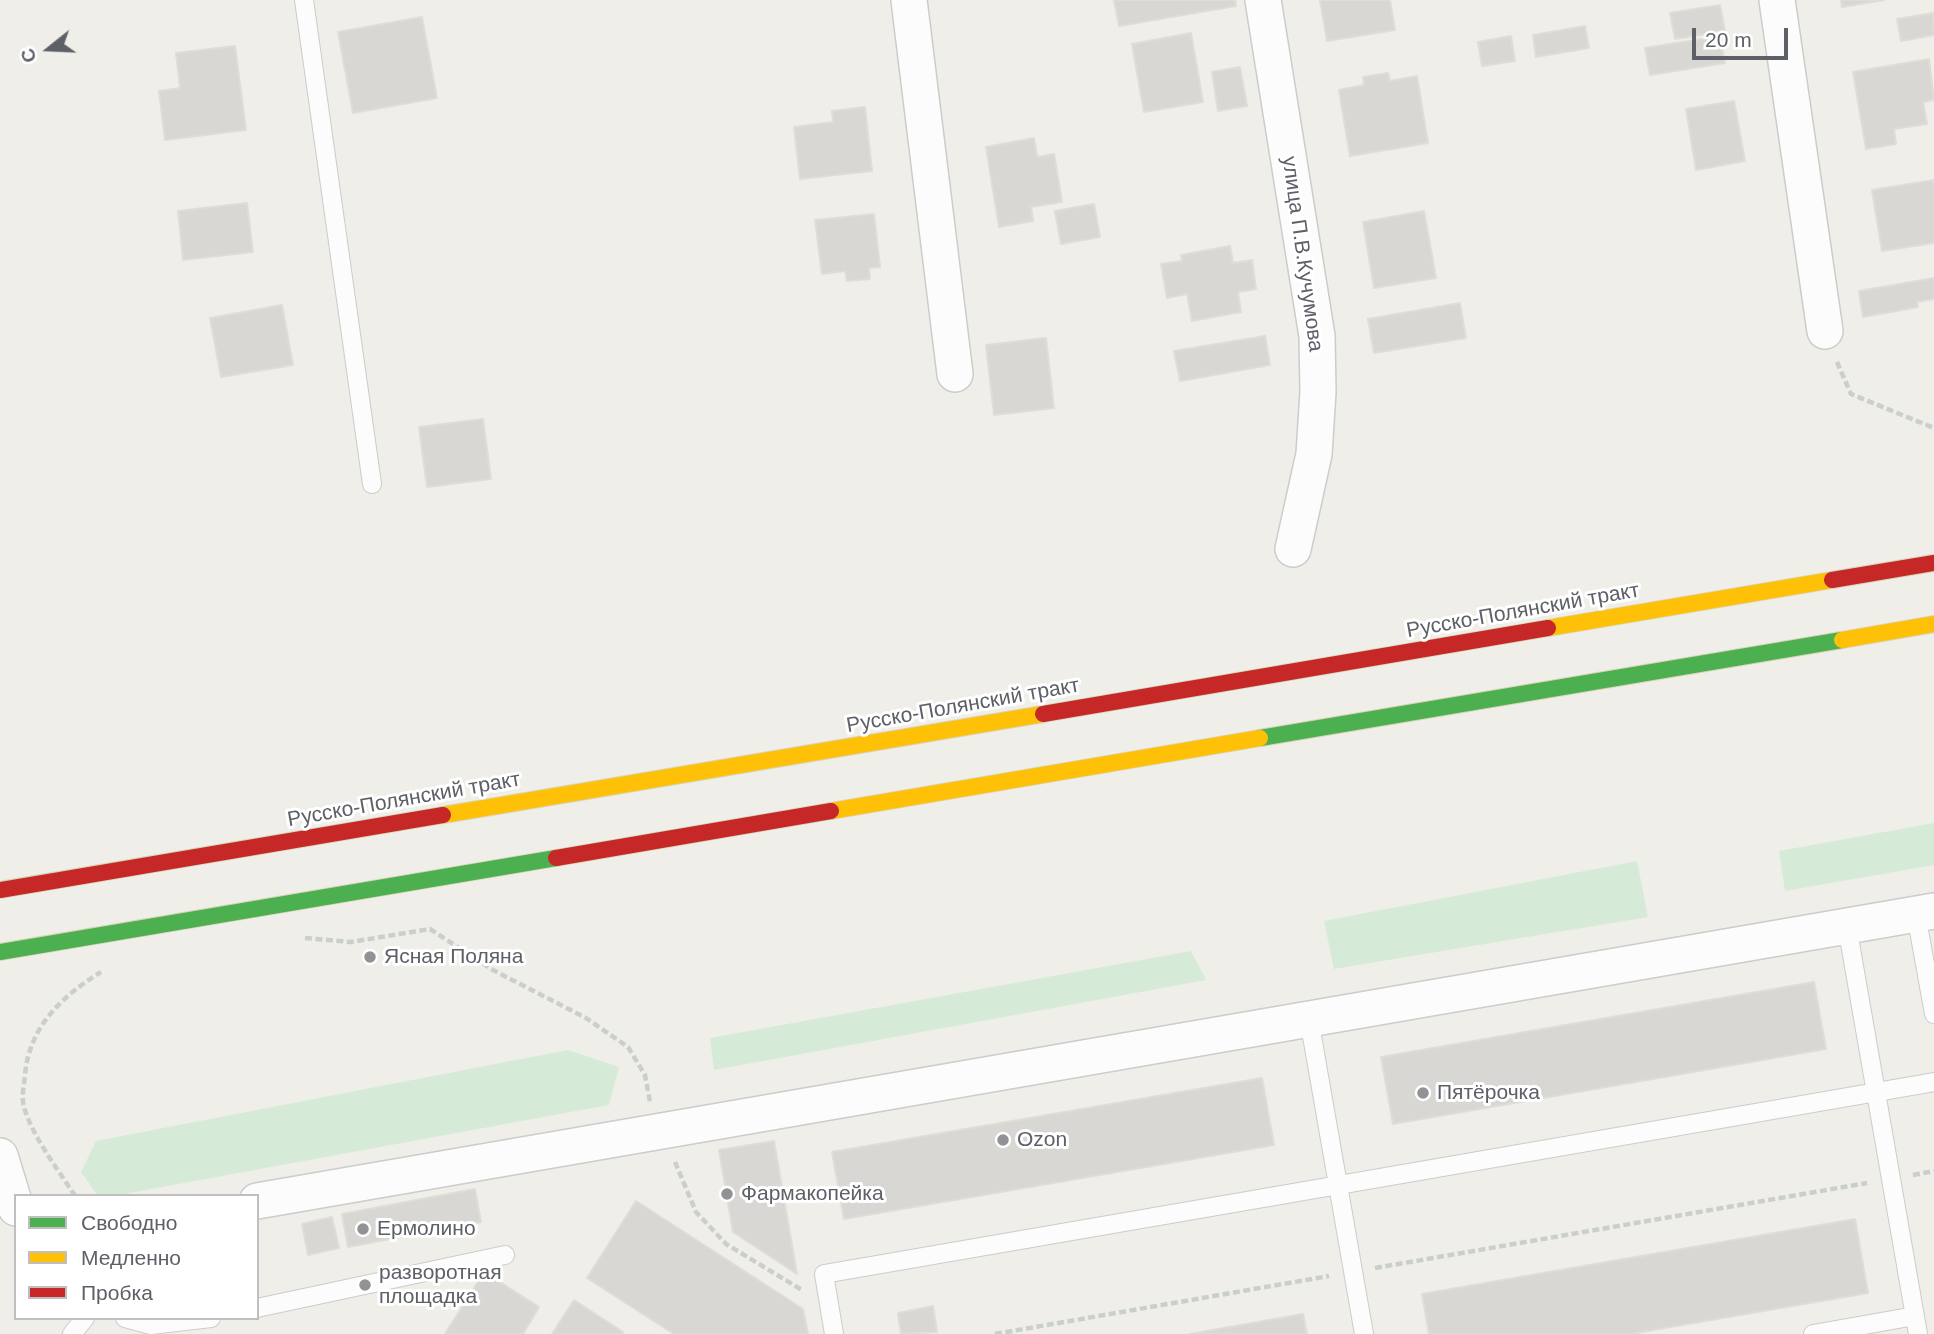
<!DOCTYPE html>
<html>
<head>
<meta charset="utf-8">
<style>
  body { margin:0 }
  #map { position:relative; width:1934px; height:1334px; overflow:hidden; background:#efeee9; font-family:Helvetica,sans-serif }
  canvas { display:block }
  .legend { position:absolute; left:14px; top:1194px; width:245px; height:126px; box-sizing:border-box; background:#fff; border:2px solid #bfbfc2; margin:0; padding:9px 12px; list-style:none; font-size:21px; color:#5e6067 }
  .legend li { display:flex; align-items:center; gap:14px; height:35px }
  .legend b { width:35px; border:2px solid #bfbfc2 }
  .north { position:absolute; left:14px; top:14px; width:70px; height:70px; -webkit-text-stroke:5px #fff; paint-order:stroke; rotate:252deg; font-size:19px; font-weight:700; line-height:28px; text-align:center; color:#5e6067 }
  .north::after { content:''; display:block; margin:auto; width:24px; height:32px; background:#5e6067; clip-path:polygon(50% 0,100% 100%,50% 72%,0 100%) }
  .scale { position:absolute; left:1692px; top:28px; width:96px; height:32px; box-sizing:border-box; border:4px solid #5e6067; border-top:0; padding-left:9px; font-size:21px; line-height:24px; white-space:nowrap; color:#5e6067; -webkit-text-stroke:5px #fff; paint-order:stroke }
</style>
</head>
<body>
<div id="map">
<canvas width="1934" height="1334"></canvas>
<ul class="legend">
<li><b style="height:9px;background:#4caf50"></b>Свободно</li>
<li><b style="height:9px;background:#ffc107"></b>Медленно</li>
<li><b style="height:9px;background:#c62828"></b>Пробка</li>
</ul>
<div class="north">С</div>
<div class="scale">20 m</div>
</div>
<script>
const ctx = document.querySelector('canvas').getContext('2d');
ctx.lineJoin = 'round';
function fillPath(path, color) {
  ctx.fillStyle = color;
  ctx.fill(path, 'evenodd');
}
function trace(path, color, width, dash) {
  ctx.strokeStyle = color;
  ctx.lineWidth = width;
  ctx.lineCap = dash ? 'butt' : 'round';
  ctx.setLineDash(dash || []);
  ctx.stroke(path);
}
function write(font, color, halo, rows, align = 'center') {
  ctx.font = font + ' Helvetica,sans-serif';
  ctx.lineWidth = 6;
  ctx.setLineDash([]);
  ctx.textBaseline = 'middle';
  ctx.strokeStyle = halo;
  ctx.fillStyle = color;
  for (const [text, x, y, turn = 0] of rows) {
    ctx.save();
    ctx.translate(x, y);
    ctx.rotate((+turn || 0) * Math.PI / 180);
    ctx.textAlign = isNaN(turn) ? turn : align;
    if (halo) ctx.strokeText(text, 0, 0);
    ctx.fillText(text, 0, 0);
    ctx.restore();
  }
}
fillPath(new Path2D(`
  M1934,823V865L1785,891L1779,851Z
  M1637,861L1648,917L1334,969L1324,921Z
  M1191,951L1206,980L714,1070L710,1038Z
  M568,1050L619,1067L609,1105L113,1196H98L81,1172L96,1141Z`), '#d6ebd7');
const building = new Path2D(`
  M1114,0H1235L1236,6L1119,26Z
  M1320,0H1390L1395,30L1327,41Z
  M1841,0H1884L1842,7Z
  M1720,5L1725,31L1675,39L1670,13Z
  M1933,13L1934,35L1901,41L1897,19Z
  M422,17L437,98L353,113L338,32Z
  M1585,26L1589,48L1536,57L1533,35Z
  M1191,33L1203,102L1144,112L1132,44Z
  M1511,36L1515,61L1482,66L1478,42Z
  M1720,36L1725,63L1650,75L1645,48Z
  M235,46L246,130L165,140L159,91L180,88L176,53Z
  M1929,59L1934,100L1923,102L1927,124L1894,129L1896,144L1866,149L1853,72Z
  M1240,67L1247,106L1218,111L1212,72Z
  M1388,73L1390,81L1417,76L1428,143L1350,156L1339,90L1364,85L1363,77Z
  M1734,101L1745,161L1696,170L1686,109Z
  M865,107L872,171L800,179L794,127L833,122L832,111Z
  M1034,138L1037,157L1054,154L1062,202L1031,207L1033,221L999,227L986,147Z
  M1934,180V243L1882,251L1872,190Z
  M247,203L253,252L183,260L178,211Z
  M1094,204L1100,237L1061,244L1055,211Z
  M1424,211L1436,278L1374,288L1363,222Z
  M874,214L880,267L869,268L870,279L847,281L845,271L822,274L815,220Z
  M1230,246L1233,263L1252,260L1256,289L1238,292L1241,312L1192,321L1187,294L1167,298L1161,264L1182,261L1181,255Z
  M1934,278V299L1917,302L1918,307L1863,317L1859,291Z
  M1460,303L1466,338L1374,353L1368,319Z
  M282,305L293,365L221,377L210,318Z
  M1265,336L1270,365L1180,381L1174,351Z
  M1046,338L1054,408L994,415L986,345Z
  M483,419L491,479L427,487L419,427Z
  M1814,982L1826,1049L1393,1124L1381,1057Z
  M1262,1078L1274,1145L844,1219L832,1152Z
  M774,1141L797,1274L733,1232L719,1150Z
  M475,1189L481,1222L348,1247L342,1214Z
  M636,1201L803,1309L808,1334H674L587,1278Z
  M332,1217L339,1248L308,1255L302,1224Z
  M1855,1219L1868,1293L1630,1334H1429L1422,1294Z
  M484,1272L539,1307L523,1334H445Z
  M574,1300L623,1332L622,1334H552Z
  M933,1306L937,1332L901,1334L898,1313Z
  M1303,1314L1307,1334H1190Z`);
fillPath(building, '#d8d7d3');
trace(building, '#deddd8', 2);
const lane = new Path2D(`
  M304,0L372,484
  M1916,914L1934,1014
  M1847,926L1918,1334
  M1309,1019L1364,1334
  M257,1308L505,1255
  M125,1318L151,1325L211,1318
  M72,1334L85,1318
  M834,1334L824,1274L1934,1082
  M1813,1334L1915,1316`);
const street = new Path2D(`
  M909,0L955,374
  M1263,0L1317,336L1318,392L1314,454L1293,549
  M1777,0L1825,331
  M0,1156L16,1208
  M257,1201L1934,911`);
const fast = new Path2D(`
  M1260,738L1842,640
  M0,952L556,858`);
const slow = new Path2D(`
  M1548,628L1832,580
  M1842,640L1934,624
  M831,811L1260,738
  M443,815L1043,714`);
const jam = new Path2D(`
  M1832,580L1934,563
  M1043,714L1548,628
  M556,858L831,811
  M0,890L443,815`);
trace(lane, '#cbcccb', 20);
trace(street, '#cbcccb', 38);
trace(fast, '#d7d4b6', 18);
trace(slow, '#d7d4b6', 18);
trace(jam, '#d7d4b6', 18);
trace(new Path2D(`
  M1837,362L1851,394L1934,428
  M305,938L351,942L430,929L493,970L586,1018L628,1047L645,1075L650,1102
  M675,1162L696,1212L726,1244L802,1290
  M1913,1175L1934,1171
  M75,1196C58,1169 33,1138 24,1107C21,1097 24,1086 25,1075C29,1027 62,996 101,972
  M1375,1268L1867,1183
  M995,1334L1329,1276`), '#cacfcc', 4.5, [7, 3.5]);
trace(lane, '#fdfcfc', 18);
trace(street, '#fdfcfc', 35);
trace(fast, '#4caf50', 16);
trace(slow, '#ffc107', 16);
trace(jam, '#c62828', 16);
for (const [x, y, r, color] of [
  [370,957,7,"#919294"],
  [1423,1093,7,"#919294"],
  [1003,1140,7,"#919294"],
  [727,1194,7,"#919294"],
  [363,1229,7,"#919294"],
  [365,1285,7,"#919294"]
]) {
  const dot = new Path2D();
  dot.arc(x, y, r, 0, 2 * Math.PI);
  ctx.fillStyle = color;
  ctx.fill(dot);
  trace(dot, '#fff', 2.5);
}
write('21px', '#5e6067', '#fff', [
  ["улица П.В.Кучумова",1302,254,82],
  ["Русско-Полянский тракт",1523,611,-10],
  ["Русско-Полянский тракт",963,706,-10],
  ["Русско-Полянский тракт",404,800,-10]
]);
write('21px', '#5e6067', '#fff', [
  ["Ясная Поляна",384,957],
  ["Пятёрочка",1437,1093],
  ["Ozon",1017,1140],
  ["Фармакопейка",741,1194],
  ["Ермолино",377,1229],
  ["разворотная",379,1273],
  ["площадка",379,1297]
], 'left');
</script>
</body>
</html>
